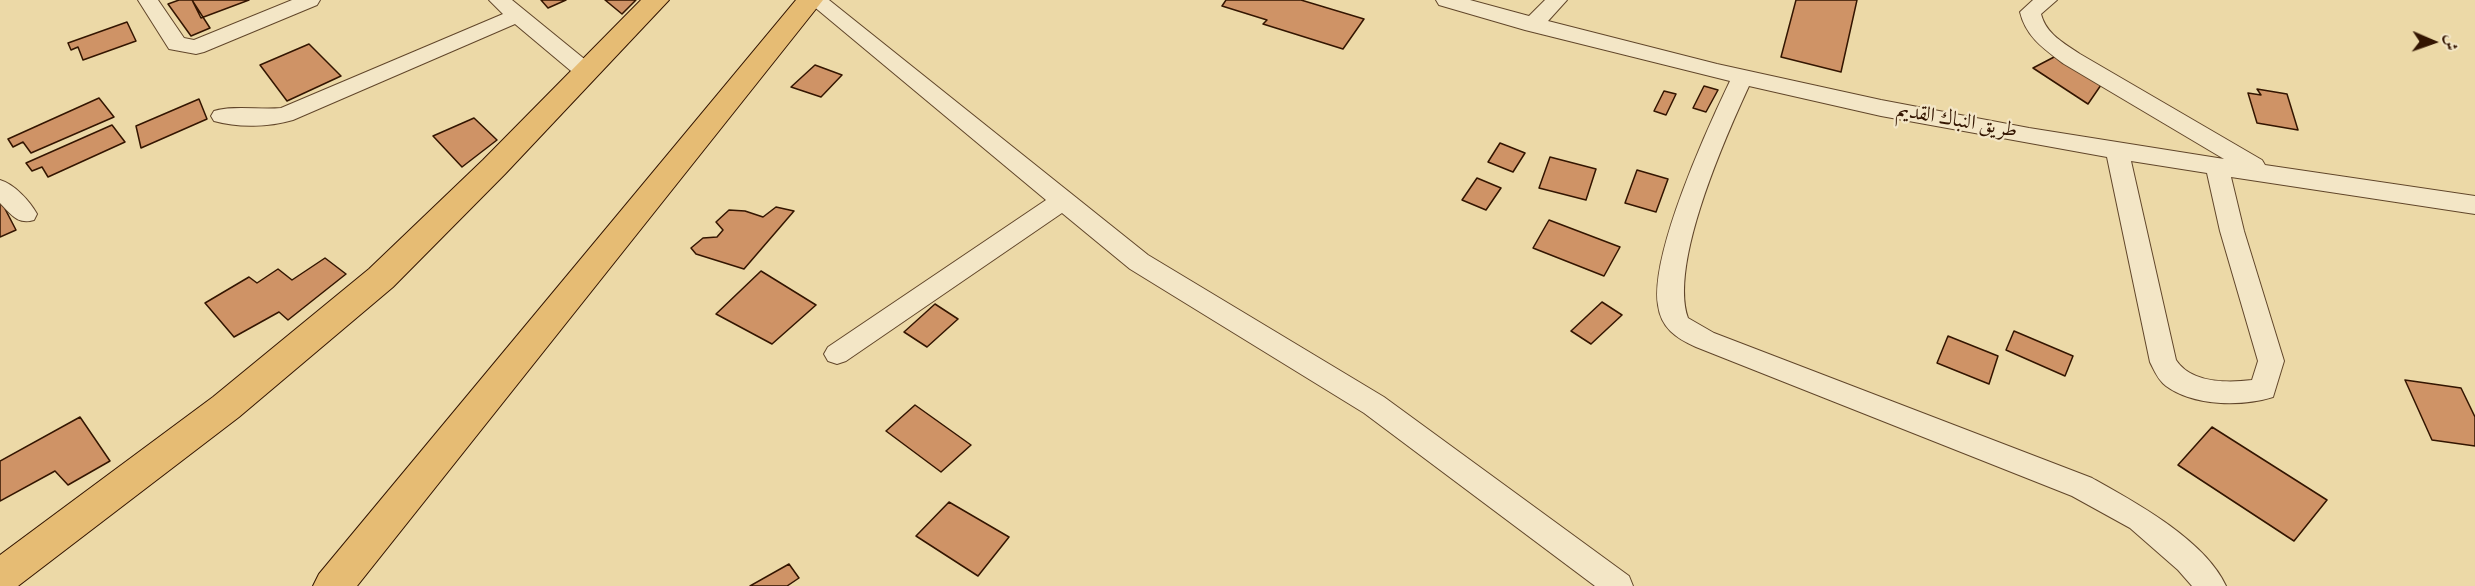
<!DOCTYPE html>
<html>
<head>
<meta charset="utf-8">
<style>
  body { margin:0 }
  #map { position:relative; width:2475px; height:586px; overflow:hidden; background:#ecd9a7; font-family:Alegreya,Amiri,serif }
  canvas { display:block }
  .north { position:absolute; left:2403px; top:12px; width:60px; height:60px; -webkit-text-stroke:4px #f3e6c6; paint-order:stroke; rotate:92deg; font-size:16px; font-weight:700; line-height:24px; text-align:center; color:#331501 }
  .north::after { content:''; display:block; margin:auto; width:21px; height:27px; background:#331501; clip-path:polygon(50% 0,100% 100%,50% 72%,0 100%) }
</style>
</head>
<body>
<div id="map">
<canvas width="2475" height="586"></canvas>
<div class="north">ش</div>
</div>
<script>
const ctx = document.querySelector('canvas').getContext('2d');
ctx.lineJoin = 'round';
function fillPath(path, color) {
  ctx.fillStyle = color;
  ctx.fill(path, 'evenodd');
}
function trace(path, color, width, dash) {
  ctx.strokeStyle = color;
  ctx.lineWidth = width;
  ctx.lineCap = dash ? 'butt' : 'round';
  ctx.setLineDash(dash || []);
  ctx.stroke(path);
}
function write(font, color, halo, rows, align = 'center') {
  ctx.font = font + ' Alegreya,Amiri,serif';
  ctx.lineWidth = 4.5;
  ctx.setLineDash([]);
  ctx.textBaseline = 'middle';
  ctx.strokeStyle = halo;
  ctx.fillStyle = color;
  for (const [text, x, y, turn = 0] of rows) {
    ctx.save();
    ctx.translate(x, y);
    ctx.rotate((+turn || 0) * Math.PI / 180);
    ctx.textAlign = isNaN(turn) ? turn : align;
    if (halo) ctx.strokeText(text, 0, 0);
    ctx.fillText(text, 0, 0);
    ctx.restore();
  }
}
const building = new Path2D(`
  M179,0H192L210,28L191,36L168,4Z
  M192,0H249L201,18Z
  M541,0H566L548,8Z
  M605,0H636L622,14Z
  M1226,0H1301L1364,19L1343,49L1263,24L1267,20L1222,6Z
  M1796,0H1857L1841,72L1781,57Z
  M127,22L136,41L83,60L78,47L71,50L68,43Z
  M309,44L341,76L287,101L260,65Z
  M2056,56L2101,85L2088,104L2033,68Z
  M815,65L842,75L821,97L791,87Z
  M1704,86L1718,90L1706,112L1693,108Z
  M2257,89L2287,94L2298,130L2257,123L2248,93L2261,95Z
  M1664,91L1676,94L1666,115L1654,111Z
  M99,98L114,117L31,153L23,142L13,147L8,139Z
  M199,99L207,119L141,148L136,126Z
  M474,118L497,140L462,167L433,136Z
  M112,125L125,142L48,177L42,167L32,171L26,163Z
  M1500,143L1525,153L1513,172L1488,162Z
  M1550,157L1596,169L1586,200L1539,188Z
  M1637,170L1668,179L1656,212L1625,203Z
  M1477,178L1501,188L1486,210L1462,200Z
  M0,199L16,230L0,237Z
  M776,207L794,211L744,269L696,254L691,248L703,238L717,237L723,230L716,222L729,210L745,211L763,217Z
  M1549,220L1620,247L1604,276L1533,248Z
  M325,258L346,274L288,320L279,312L234,337L205,303L249,277L257,283L278,269L292,280Z
  M761,271L816,305L772,344L716,314Z
  M1602,302L1622,315L1591,344L1571,331Z
  M935,304L958,319L927,347L904,332Z
  M2014,331L2073,356L2065,376L2006,350Z
  M1948,336L1998,356L1989,384L1937,363Z
  M2405,380L2461,388L2475,417V446L2432,440Z
  M915,405L971,445L941,472L886,431Z
  M80,417L110,461L68,485L55,471L0,501V461Z
  M2212,427L2327,500L2294,541L2178,465Z
  M949,502L1009,537L978,576L916,536Z
  M789,564L799,578L787,586H750Z`);
fillPath(building, '#cf9366');
trace(building, '#331501', 1.5);
const street = new Path2D(`
  M138,0H158L184,38L194,40L292,0H320L317,5L204,52L196,54L169,49Z
  M489,0H512L593,66L596,71L593,76H577L515,24L293,120C269,127 238,128 214,121L211,116L214,111C235,105 259,110 281,108L503,14Z
  M806,0H829L1148,255L1384,397L1629,576L1633,586H1595L1364,413L1130,269L1062,213L846,361L837,364L828,361L824,354L828,347L1046,200Z
  M1436,0H1470L1529,16L1545,0H1567L1548,21L1717,64L1881,100L2029,128L2224,159L2064,64C2044,49 2026,37 2020,12L2033,0H2057L2041,14C2046,34 2064,43 2080,54L2262,160L2265,165L2475,196V214L2231,177L2244,231L2284,361L2273,397C2241,407 2193,406 2166,386C2158,380 2154,370 2150,362L2107,157L1881,116L1749,86C1725,138 1669,264 1688,318L1714,333L2092,478C2135,502 2205,540 2226,586H2192L2178,570L2130,528L2072,496L1696,347C1676,338 1661,328 1658,305C1650,254 1707,129 1730,81L1525,30L1439,5ZM2131,161L2207,173L2220,231L2258,361L2252,380C2227,383 2191,383 2176,360Z
  M0,180C14,184 30,201 37,214L34,220C17,225 11,214 0,203Z`);
const highway = new Path2D(`
  M641,0H669L505,174L393,287L239,417L18,586H0V555L213,397L369,269L483,160Z
  M796,0H823L357,586H313L319,574Z`);
trace(street, '#61462a', 2);
trace(highway, '#331501', 2);
fillPath(street, '#f3e6c6');
fillPath(highway, '#e6bc74');
write('21px', '#331501', '#f3e6c6', [
  ["طريق النباك القديم",1957,121,10]
]);
</script>
</body>
</html>
